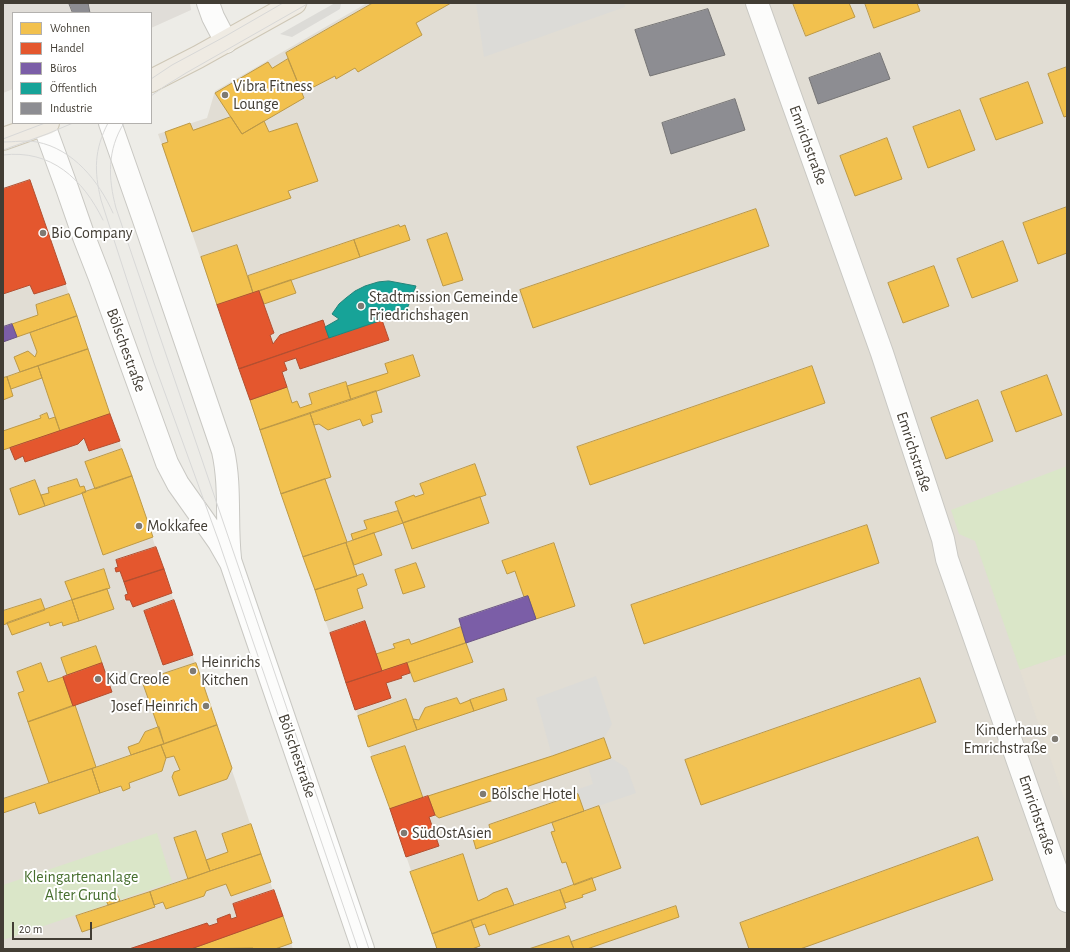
<!DOCTYPE html>
<html>
<head>
<meta charset="utf-8">
<style>
  body { margin:0 }
  #map { position:relative; width:1070px; height:952px; overflow:hidden; background:#edece7; font-family:"Alegreya Sans",sans-serif }
  canvas { display:block }
  .frame { position:absolute; inset:0; border:4px solid #423d34; pointer-events:none }
  .legend { position:absolute; left:12px; top:12px; width:140px; height:112px; box-sizing:border-box; background:#fff; border:1px solid #b3b1ae; margin:0; padding:5px 7px; list-style:none; font-size:12px; color:#423d34 }
  .legend li { display:flex; align-items:center; gap:8px; height:20px }
  .legend b { width:20px; border:1px solid #b3b1ae }
  .scale { position:absolute; left:12px; top:922px; width:80px; height:18px; box-sizing:border-box; border:2px solid #423d34; border-top:0; padding-left:5px; font-size:12px; line-height:14px; white-space:nowrap; color:#423d34; -webkit-text-stroke:3px #fff; paint-order:stroke }
</style>
</head>
<body>
<div id="map">
<canvas width="1070" height="952"></canvas>
<div class="frame"></div>
<ul class="legend">
<li><b style="height:11px;background:#f2c14e"></b>Wohnen</li>
<li><b style="height:11px;background:#e4572e"></b>Handel</li>
<li><b style="height:11px;background:#7b5ea7"></b>Büros</li>
<li><b style="height:11px;background:#17a398"></b>Öffentlich</li>
<li><b style="height:11px;background:#8d8d92"></b>Industrie</li>
</ul>
<div class="scale">20 m</div>
</div>
<script>
const ctx = document.querySelector('canvas').getContext('2d');
ctx.lineJoin = 'round';
function fillPath(path, color) {
  ctx.fillStyle = color;
  ctx.fill(path, 'evenodd');
}
function trace(path, color, width, dash) {
  ctx.strokeStyle = color;
  ctx.lineWidth = width;
  ctx.lineCap = dash ? 'butt' : 'round';
  ctx.setLineDash(dash || []);
  ctx.stroke(path);
}
function write(font, color, halo, rows, align = 'center') {
  ctx.font = font + ' "Alegreya Sans",sans-serif';
  ctx.lineWidth = 4;
  ctx.setLineDash([]);
  ctx.textBaseline = 'middle';
  ctx.strokeStyle = halo;
  ctx.fillStyle = color;
  for (const [text, x, y, turn = 0] of rows) {
    ctx.save();
    ctx.translate(x, y);
    ctx.rotate((+turn || 0) * Math.PI / 180);
    ctx.textAlign = isNaN(turn) ? turn : align;
    if (halo) ctx.strokeText(text, 0, 0);
    ctx.fillText(text, 0, 0);
    ctx.restore();
  }
}
fillPath(new Path2D(`
  M367,3H1067V949H438L158,134L207,118L215,91Z
  M30,179L69,294L293,949H3V188Z`), '#e1ddd4');
fillPath(new Path2D(`
  M3,3H190L191,10L151,28V13H13V89L3,93Z`), '#e0ddd8');
fillPath(new Path2D(`
  M1067,654V807L1020,670Z`), '#e4dfd3');
fillPath(new Path2D(`
  M1067,466V654L1020,670L975,541L959,534L951,510Z
  M157,833L172,882L3,940V885Z`), '#dae6c8');
fillPath(new Path2D(`
  M335,3H341L340,9L292,37L280,34Z
  M476,3H624L625,7L484,57Z
  M596,676L612,724L604,738L552,756L536,698Z
  M611,758L627,768L636,793L584,811L578,794L573,791L593,784L588,766Z`), '#dcdbd7');
const homes = new Path2D(`
  M373,3H451L416,23L422,35L358,72L355,68L336,79L335,76L302,93L286,53Z
  M793,3H849L855,17L806,36Z
  M865,3H917L920,11L874,28Z
  M288,59L304,98L242,134L215,93L268,62L272,68Z
  M1067,67V116L1064,117L1048,74Z
  M1028,82L1043,123L996,140L980,99Z
  M960,110L975,150L928,168L913,127Z
  M231,117L242,134L264,121L269,132L297,123L318,181L288,191L291,198L192,232L162,144L168,142L165,132L190,123L193,130Z
  M887,138L902,179L855,196L840,156Z
  M1067,207V253L1038,264L1023,223Z
  M756,209L769,246L533,328L520,290Z
  M399,225L400,227L405,225L410,240L360,257L354,240Z
  M447,233L463,280L443,286L427,240Z
  M354,240L360,257L253,293L248,276Z
  M1003,241L1018,281L972,298L957,259Z
  M237,245L253,293L217,305L201,257Z
  M934,266L949,306L903,323L888,283Z
  M291,280L296,293L264,304L259,291Z
  M69,294L77,316L17,337L12,324L38,315L36,305Z
  M77,316L88,349L20,372L14,357L28,351L35,357L37,352L30,333Z
  M88,349L110,414L60,431L38,366Z
  M413,355L420,376L351,400L347,386L388,373L385,364Z
  M38,366L42,378L11,389L7,377Z
  M812,366L825,403L590,485L577,447Z
  M1047,375L1062,415L1016,432L1001,392Z
  M7,377L13,396L3,400V378Z
  M346,382L351,400L260,430L250,400L287,387L292,403L297,401L300,408L312,404L309,394Z
  M376,391L382,412L371,415L373,422L363,426L360,419L328,430L319,424L314,425L310,413Z
  M978,400L993,441L946,459L931,418Z
  M47,413L49,419L55,417L60,431L3,450V431L41,418L40,416Z
  M310,413L331,477L281,494L260,430Z
  M122,449L132,476L95,489L85,462Z
  M475,464L486,495L403,523L395,502L414,495L415,497L424,494L420,484Z
  M132,476L153,537L103,555L82,493Z
  M77,479L80,487L84,486L86,492L45,506L41,495L49,493L48,488Z
  M325,479L347,542L303,557L281,494Z
  M35,480L45,506L19,515L10,489Z
  M480,497L489,523L412,549L403,523Z
  M398,511L403,523L353,540L351,534L367,529L364,521Z
  M867,525L879,563L644,644L631,605Z
  M374,533L382,555L354,565L346,543Z
  M346,543L357,576L315,590L303,557Z
  M554,543L575,606L536,619L528,596L524,597L515,571L507,574L502,561Z
  M416,563L425,587L403,594L395,570Z
  M104,569L110,588L72,600L65,582Z
  M363,574L367,585L357,589L363,608L325,621L315,590Z
  M107,589L114,609L79,621L72,600Z
  M41,599L45,610L3,625V611Z
  M72,600L79,621L63,626L62,622L50,626L49,622L12,635L7,623Z
  M461,627L466,643L382,671L376,654L395,648L393,644L409,639L411,644Z
  M466,643L473,662L414,682L407,663Z
  M96,646L102,663L67,675L61,658Z
  M41,663L48,682L63,677L73,706L28,722L18,693L24,691L17,672Z
  M196,663L217,725L164,744L142,681Z
  M920,678L936,722L701,805L685,760Z
  M504,689L507,700L474,711L470,700Z
  M457,698L460,704L470,700L474,711L417,730L413,719L419,720L425,708Z
  M406,699L417,730L368,747L358,716Z
  M75,705L96,767L49,783L28,722Z
  M217,725L232,768L227,779L179,796L172,777L174,772L180,770L174,756L166,758L161,745Z
  M159,727L164,744L131,755L128,747L139,743L145,732Z
  M604,738L611,758L514,791L515,793L439,818L435,815L428,796L552,756Z
  M161,745L166,758L162,771L129,783L130,788L123,791L121,786L100,793L92,769Z
  M405,746L423,798L390,809L371,757Z
  M92,769L100,793L39,814L35,802L3,813V799Z
  M578,794L584,811L476,849L472,835L490,829L489,825Z
  M599,806L621,868L574,885L566,862L562,863L551,832L555,831L552,823Z
  M251,824L261,854L210,871L206,860L228,852L222,834Z
  M196,831L210,871L188,879L174,838Z
  M978,837L993,880L800,949H749L740,923Z
  M261,854L271,882L231,896L226,884L206,891L204,896L166,909L163,902L154,905L150,892Z
  M463,854L478,901L487,897L493,893L507,888L514,905L432,934L410,872Z
  M592,878L596,890L582,895L583,897L565,903L560,890Z
  M560,890L566,908L489,935L485,924L474,928L471,920Z
  M116,891L120,901L108,905L104,895Z
  M150,892L155,907L82,932L76,916Z
  M676,906L679,917L587,949H574L571,942Z
  M283,916L292,943L275,949H253V948L191,949Z
  M471,920L480,946L472,949H437L432,934Z
  M569,936L574,949H529Z`);
fillPath(homes, '#f2c14e');
trace(homes, '#bd9946', 1);
const shops = new Path2D(`
  M30,180L66,284L34,294L30,285L3,294V189Z
  M259,291L274,333L270,335L273,344L280,335L323,320L329,338L239,369L217,305Z
  M382,320L389,340L300,369L296,358L284,362L287,370L282,372L287,387L250,400L239,369Z
  M110,414L120,441L89,451L84,438L78,444L25,462L23,456L15,460L10,448Z
  M156,547L164,569L124,582L120,571L116,572L115,568L118,567L116,560Z
  M164,569L172,593L133,607L130,600H126L125,595L128,594L124,582Z
  M174,600L193,655L163,665L144,611Z
  M365,621L382,671L346,683L330,633Z
  M102,663L112,692L73,706L63,677Z
  M407,663L410,673L401,676L402,678L386,683L391,698L355,710L346,683Z
  M428,796L435,815L429,817L439,846L406,857L390,809Z
  M274,890L283,916L191,949H129L207,923L209,926L218,923L217,919L230,914L231,919L237,917L233,904Z`);
fillPath(shops, '#e4572e');
trace(shops, '#b34f30', 1);
const offices = new Path2D(`
  M12,324L17,337L3,342V327Z
  M528,596L536,619L466,643L459,619Z`);
fillPath(offices, '#7b5ea7');
trace(offices, '#6a5484', 1);
const public = new Path2D(`
  M389,281L416,286L407,309L409,311L329,338L325,327L339,319L332,314L339,304L346,298L355,291L365,286L378,282Z`);
fillPath(public, '#17a398');
trace(public, '#24847a', 1);
const industry = new Path2D(`
  M69,3H88L90,13H73Z
  M708,9L725,55L650,76L635,30Z
  M880,53L890,79L818,104L809,78Z
  M735,99L745,130L671,154L662,123Z`);
fillPath(industry, '#8d8d92');
trace(industry, '#767576', 1);
const minor = new Path2D(`
  M208,3L213,17L226,42
  M757,3L882,353L943,539L947,559L1067,901
  M110,123L143,217L223,451C231,486 226,523 230,558
  M44,125L67,188L84,237L100,278L167,463L178,484L200,515L219,542L231,563L363,949`);
const major = new Path2D(`
  M151,81L198,57L295,3
  M3,139L48,123`);
trace(minor, '#c9c8c3', 24);
trace(major, '#cec7b6', 24);
trace(minor, '#fcfcfb', 22);
trace(major, '#efebe3', 22);
trace(new Path2D(`
  M151,79L172,65L224,37L283,3
  M151,96L165,86L186,73L309,3
  M108,123C94,150 94,171 101,200L154,363L219,542L358,949
  M124,123C107,150 108,178 116,208L369,949
  M3,139L45,123
  M3,142C14,142 26,140 37,142C73,149 99,181 113,213
  M3,150L47,134L73,123
  M3,155C51,149 83,179 103,220`), '#d8d8d7', 1);
for (const [x, y, r, color] of [
  [225,95,4,"#7e7a73"],
  [43,233,4,"#7e7a73"],
  [361,306,4,"#7e7a73"],
  [139,526,4,"#7e7a73"],
  [193,671,4,"#7e7a73"],
  [98,679,4,"#7e7a73"],
  [206,706,4,"#7e7a73"],
  [1055,739,4,"#7e7a73"],
  [483,794,4,"#7e7a73"],
  [404,833,4,"#7e7a73"]
]) {
  const dot = new Path2D();
  dot.arc(x, y, r, 0, 2 * Math.PI);
  ctx.fillStyle = color;
  ctx.fill(dot);
  trace(dot, '#fff', 1.5);
}
write('16px', '#423d34', '#fff', [
  ["Vibra Fitness",233,86],
  ["Lounge",233,104],
  ["Bio Company",51,233],
  ["Stadtmission Gemeinde",369,297],
  ["Friedrichshagen",369,315],
  ["Mokkafee",147,526],
  ["Heinrichs",201,662],
  ["Kitchen",201,680],
  ["Kid Creole",106,679],
  ["Josef Heinrich",198,706,"right"],
  ["Kinderhaus",1047,730,"right"],
  ["Emrichstraße",1047,748,"right"],
  ["Bölsche Hotel",491,794],
  ["SüdOstAsien",412,833]
], 'left');
write('16px', '#423d34', '#fff', [
  ["Emrichstraße",808,145,70],
  ["Bölschestraße",126,350,70],
  ["Emrichstraße",914,452,72],
  ["Bölschestraße",297,756,71],
  ["Emrichstraße",1037,815,71]
]);
write('16px', '#466e2d', '#fff', [
  ["Kleingartenanlage",81,877],
  ["Alter Grund",81,895]
]);
</script>
</body>
</html>
